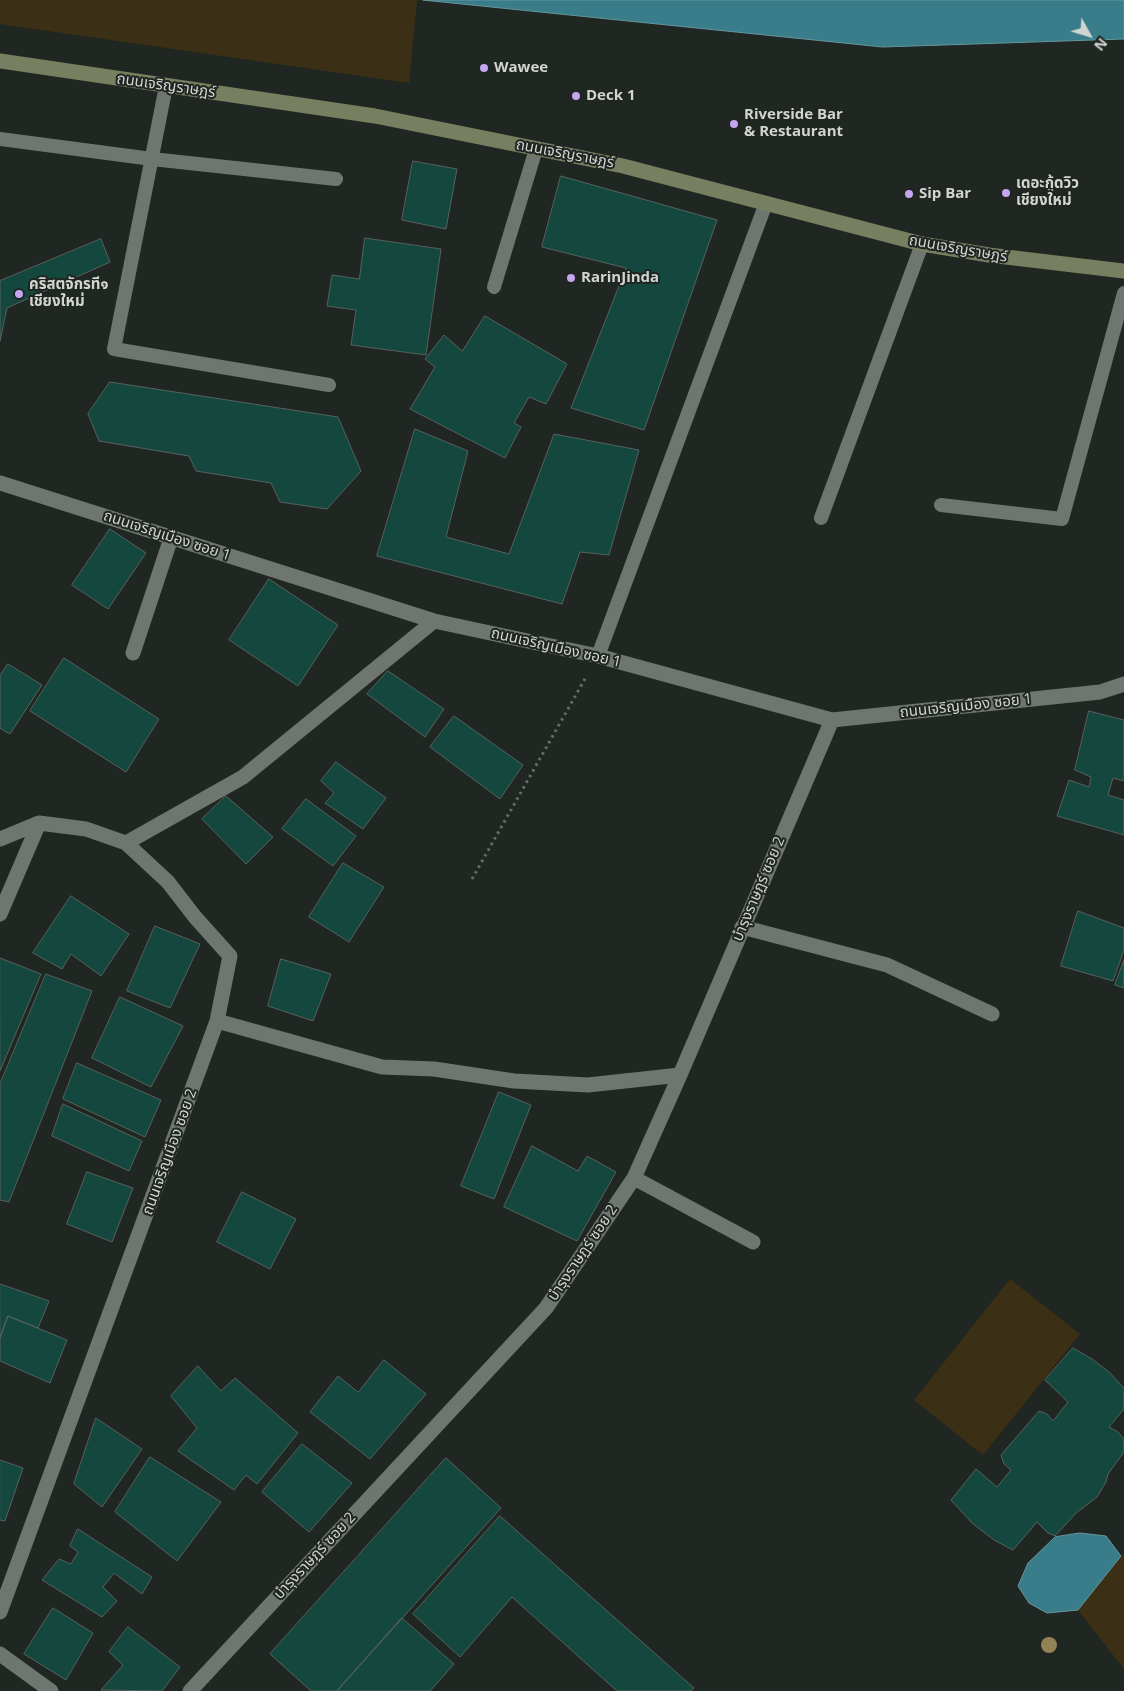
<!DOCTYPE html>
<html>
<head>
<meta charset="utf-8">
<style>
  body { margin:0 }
  #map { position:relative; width:1124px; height:1691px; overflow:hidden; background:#202621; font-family:"Open Sans",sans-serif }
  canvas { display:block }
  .north { position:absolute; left:1064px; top:10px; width:50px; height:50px; -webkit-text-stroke:4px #202621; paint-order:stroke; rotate:129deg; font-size:14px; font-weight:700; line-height:20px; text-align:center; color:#d1d5d2 }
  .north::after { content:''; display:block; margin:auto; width:18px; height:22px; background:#d1d5d2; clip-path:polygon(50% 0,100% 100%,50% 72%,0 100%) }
</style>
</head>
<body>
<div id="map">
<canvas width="1124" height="1691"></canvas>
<div class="north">N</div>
</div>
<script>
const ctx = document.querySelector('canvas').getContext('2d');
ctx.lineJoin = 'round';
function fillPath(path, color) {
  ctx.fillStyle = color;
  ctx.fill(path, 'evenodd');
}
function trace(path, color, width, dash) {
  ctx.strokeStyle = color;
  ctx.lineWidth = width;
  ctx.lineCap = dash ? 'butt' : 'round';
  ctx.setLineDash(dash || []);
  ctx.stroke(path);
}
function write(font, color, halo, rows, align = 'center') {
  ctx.font = font + ' "Open Sans","Noto Sans Thai",sans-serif';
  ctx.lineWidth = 4;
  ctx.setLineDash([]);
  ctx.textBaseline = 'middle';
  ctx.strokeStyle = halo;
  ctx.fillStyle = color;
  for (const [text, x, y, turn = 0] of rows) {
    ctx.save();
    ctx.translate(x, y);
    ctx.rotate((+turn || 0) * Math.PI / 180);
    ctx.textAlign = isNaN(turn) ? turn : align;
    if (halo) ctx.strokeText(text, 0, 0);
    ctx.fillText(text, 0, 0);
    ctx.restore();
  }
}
fillPath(new Path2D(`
  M0,0H417L409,83L0,24Z
  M1010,1279L1080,1334L983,1455L914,1400Z
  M1124,1553V1669L1078,1610Z`), '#3b3015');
const water = new Path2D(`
  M423,0H1124V39L883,47Z
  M1080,1533L1106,1536L1121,1556L1078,1610L1047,1613L1029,1603L1018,1586L1028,1563L1055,1537Z`);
fillPath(water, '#387d89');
trace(water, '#66979f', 1);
const building = new Path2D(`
  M413,161L457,169L446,229L402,220Z
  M561,176L717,220L644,430L571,408L626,268L542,247Z
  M365,238L441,249L426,355L351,345L356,310L327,306L332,275L359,279Z
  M101,239L110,262L7,308L0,341V281Z
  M485,316L567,364L546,404L529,397L514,423L521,427L505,458L410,409L435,367L425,359L444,335L462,351Z
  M110,382L338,417L361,471L327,509L280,502L271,483L196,471L189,456L99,441L88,414Z
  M415,429L468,451L446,537L509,554L554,434L639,450L609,555L580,552L562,604L377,556Z
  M110,529L146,553L108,609L72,585Z
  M269,579L338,625L298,686L229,640Z
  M64,658L159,719L126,772L30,711Z
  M8,664L42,685L10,734L0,728V676Z
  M388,671L444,709L425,737L367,694Z
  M1089,711L1124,720V781L1113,778L1108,795L1124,800V835L1057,816L1069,780L1089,787L1091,777L1075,770Z
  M454,716L523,765L500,799L430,747Z
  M336,762L386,798L363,829L325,803L334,793L321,781Z
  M226,796L273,837L246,864L202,819Z
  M306,799L356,836L333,866L282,829Z
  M343,863L384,887L349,942L309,917Z
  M71,896L129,934L101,976L71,954L62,969L33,953Z
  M1078,911L1124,928V950L1113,981L1061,966Z
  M155,926L200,944L170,1008L127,991Z
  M0,958L41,974L0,1071Z
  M281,959L331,974L313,1021L268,1006Z
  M1124,960V988L1115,985Z
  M46,974L92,991L9,1202L0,1200V1084Z
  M120,997L183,1026L151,1087L92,1058Z
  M77,1063L161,1100L145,1137L63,1099Z
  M499,1092L531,1105L494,1199L461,1186Z
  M63,1104L142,1141L129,1171L52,1136Z
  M532,1146L578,1171L587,1156L616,1172L577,1241L504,1207Z
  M87,1172L133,1188L112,1242L67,1224Z
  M242,1192L296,1219L270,1269L217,1242Z
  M0,1284L49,1301L38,1328L8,1316L0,1338Z
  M8,1316L67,1340L50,1383L0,1361V1338Z
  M1073,1348L1092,1359L1109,1372L1124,1388V1409L1109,1427L1118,1432L1124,1439V1452L1108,1474L1106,1482L1097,1497L1076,1513L1055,1536L1048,1533L1037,1522L1013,1550L994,1540L972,1523L951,1500L976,1469L997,1487L1011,1470L1004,1464L1001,1455L1039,1411L1047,1414L1053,1421L1068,1402L1045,1380Z
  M384,1360L426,1394L370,1459L310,1412L338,1376L358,1392Z
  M198,1366L221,1391L235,1378L298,1433L257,1484L246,1475L234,1490L178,1451L197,1428L171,1396Z
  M96,1418L142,1449L102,1507L74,1484Z
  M302,1444L352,1483L309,1532L262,1492Z
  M150,1457L221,1502L177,1561L115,1512Z
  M446,1458L501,1508L337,1691H311L270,1654Z
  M0,1460L23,1468L5,1521L0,1520Z
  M500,1516L694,1688L691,1691H617L512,1597L460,1657L413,1614Z
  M78,1529L152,1577L142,1594L114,1573L103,1587L117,1601L102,1617L42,1580L59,1559L71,1564L78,1552L70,1546Z
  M53,1608L93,1633L66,1680L24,1654Z
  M402,1618L454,1664L430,1691H337Z
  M128,1627L180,1667L162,1691L101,1690L123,1665L109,1652Z`);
fillPath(building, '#14483f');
trace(building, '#57615f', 1);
trace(new Path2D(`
  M472,879L586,677`), '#676c68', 3, [2.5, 4]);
trace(new Path2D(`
  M166,86L114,349L329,385
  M0,139L152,159L336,179
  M494,287L536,149
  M941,505L1062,519L1124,293
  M821,518L922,244
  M598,656L766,203`), '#6f7670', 14);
trace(new Path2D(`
  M0,483L434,621L598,656L832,720L1100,692L1124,684
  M133,653L171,538
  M0,839L39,823L86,829L126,843L168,882L195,917L230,956L217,1021L0,1612
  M126,843L243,777L434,621
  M0,914L39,823
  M742,927L887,965L992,1014
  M217,1021L382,1067L434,1069L514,1081L588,1085L680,1075
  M634,1178L753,1242
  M0,1654L51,1691
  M190,1691L546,1308L634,1178L680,1075L832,720`), '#6f7670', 15);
trace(new Path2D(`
  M0,61L375,116L623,166L922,244L989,255L1124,271`), '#767f5f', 15);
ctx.fillStyle = '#928256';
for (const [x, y] of [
  [1049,1645]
]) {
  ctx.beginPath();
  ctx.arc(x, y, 8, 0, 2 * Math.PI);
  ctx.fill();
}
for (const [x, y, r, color] of [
  [484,68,5,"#c6a6f0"],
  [576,96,5,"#c6a6f0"],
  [734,124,5,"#c6a6f0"],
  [1006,193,5,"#c6a6f0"],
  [909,194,5,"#c6a6f0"],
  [571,278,5,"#c6a6f0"],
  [19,294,5,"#c6a6f0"]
]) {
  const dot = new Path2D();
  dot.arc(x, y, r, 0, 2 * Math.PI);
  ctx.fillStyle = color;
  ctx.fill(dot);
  trace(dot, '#202621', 2);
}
write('bold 15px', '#d1d5d2', '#202621', [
  ["Wawee",494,68],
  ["Deck 1",586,96],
  ["Riverside Bar",744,115],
  ["& Restaurant",744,132],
  ["เดอะกู้ดวิว",1016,184],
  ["เชียงใหม่",1016,201],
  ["Sip Bar",919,194],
  ["RarinJinda",581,278],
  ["คริสตจักรที๑",29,285],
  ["เชียงใหม่",29,302]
], 'left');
write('15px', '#d1d5d2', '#202621', [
  ["ถนนเจริญราษฎร์",166,86,8],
  ["ถนนเจริญราษฎร์",565,154,11],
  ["ถนนเจริญราษฎร์",958,249,10],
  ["ถนนเจริญเมือง ซอย 1",167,536,18],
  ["ถนนเจริญเมือง ซอย 1",556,648,13],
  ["ถนนเจริญเมือง ซอย 1",966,706,-6],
  ["บำรุงราษฏร์ ซอย 2",759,889,-67],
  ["ถนนเจริญเมือง ซอย 2",170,1152,-70],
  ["บำรุงราษฏร์ ซอย 2",583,1253,-56],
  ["บำรุงราษฏร์ ซอย 2",315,1556,-47]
]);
</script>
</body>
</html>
